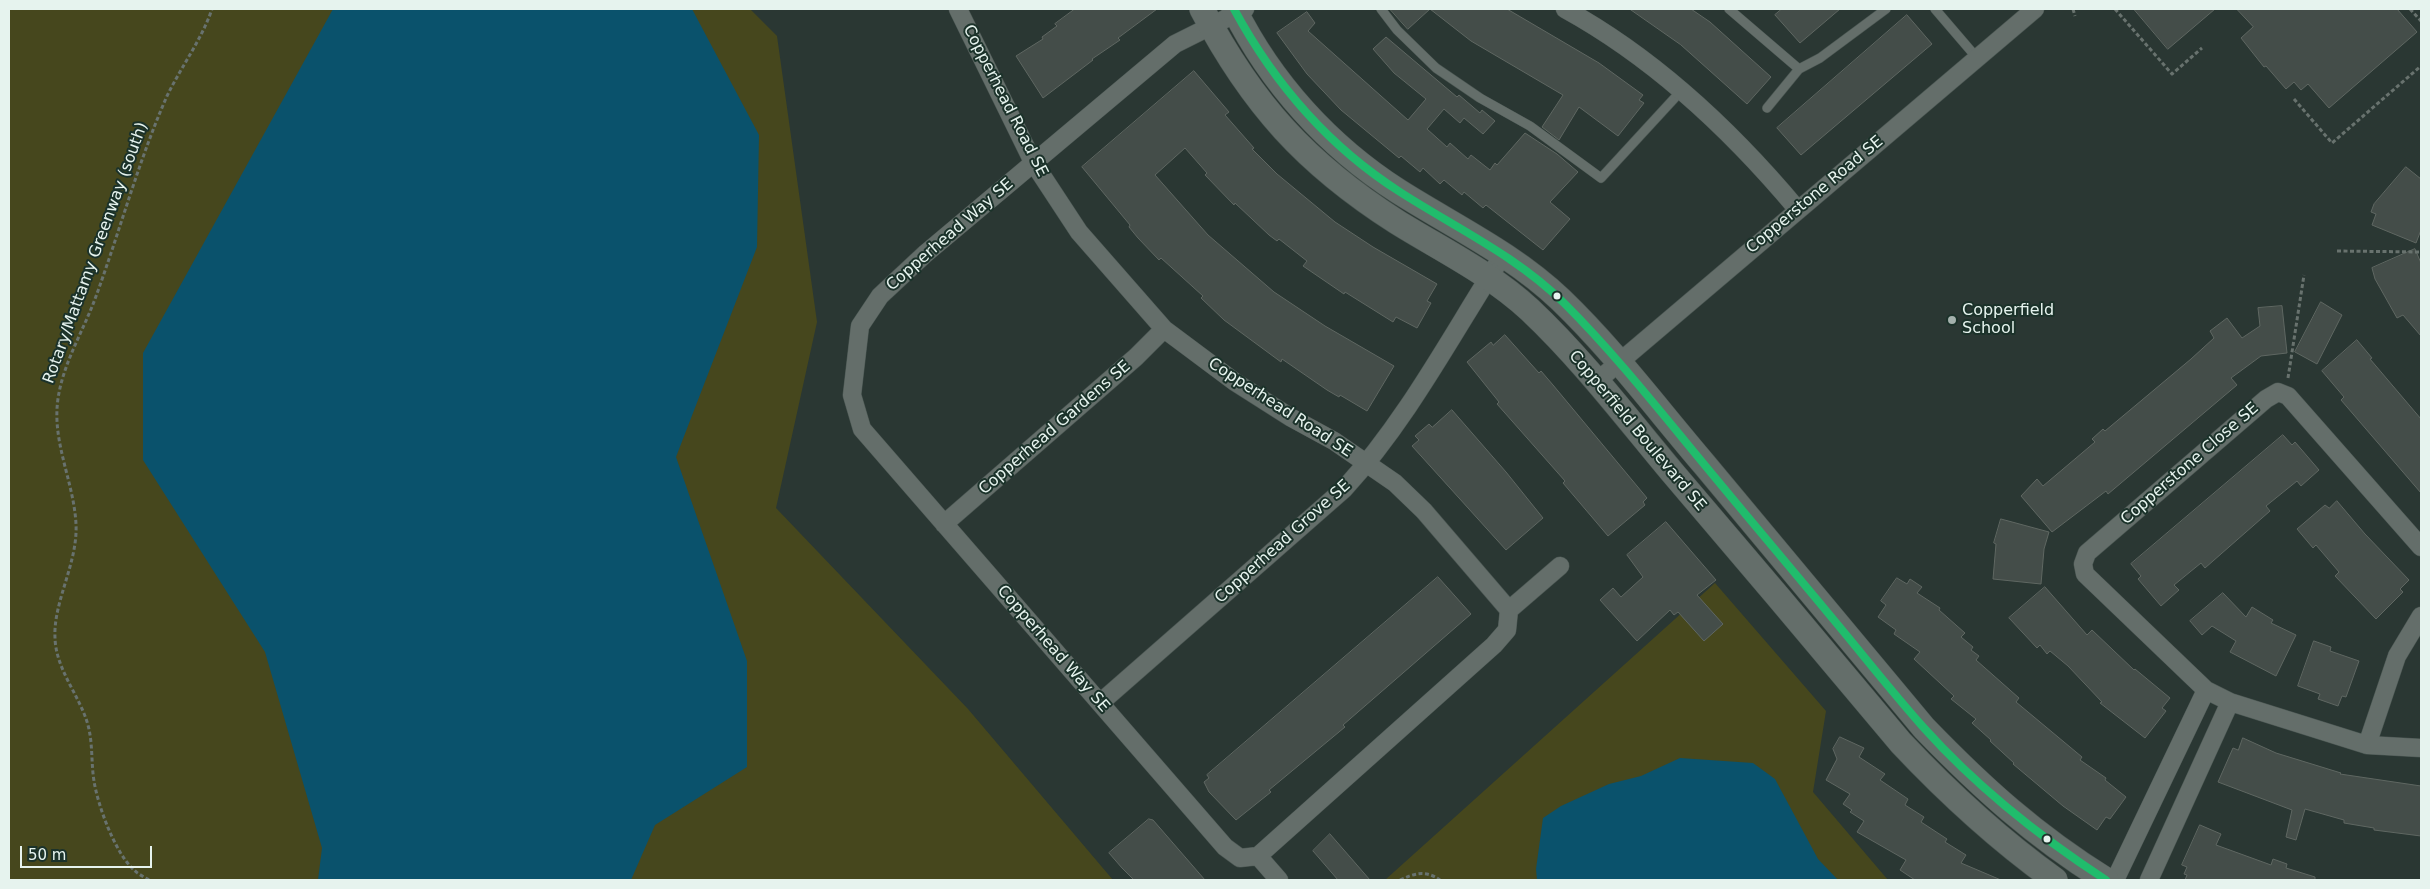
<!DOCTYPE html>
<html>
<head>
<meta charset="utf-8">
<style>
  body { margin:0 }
  #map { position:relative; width:2430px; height:889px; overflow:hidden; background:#2a3733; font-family:"DejaVu Sans",sans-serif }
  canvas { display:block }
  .frame { position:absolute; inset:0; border:10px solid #e6f3ee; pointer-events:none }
  .scale { position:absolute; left:20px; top:846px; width:132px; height:22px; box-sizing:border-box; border:2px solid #e6f3ee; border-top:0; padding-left:6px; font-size:15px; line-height:18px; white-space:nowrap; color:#e6f3ee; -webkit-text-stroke:4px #1b322a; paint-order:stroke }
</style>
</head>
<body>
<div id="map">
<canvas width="2430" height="889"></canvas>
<div class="frame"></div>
<div class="scale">50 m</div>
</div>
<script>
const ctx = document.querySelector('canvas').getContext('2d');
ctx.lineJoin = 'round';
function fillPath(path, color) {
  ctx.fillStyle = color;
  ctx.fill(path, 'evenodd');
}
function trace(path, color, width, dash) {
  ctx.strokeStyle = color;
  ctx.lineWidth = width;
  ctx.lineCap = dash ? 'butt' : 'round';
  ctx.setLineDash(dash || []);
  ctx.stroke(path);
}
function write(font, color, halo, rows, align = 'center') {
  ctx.font = font + ' "DejaVu Sans",sans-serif';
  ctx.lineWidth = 4;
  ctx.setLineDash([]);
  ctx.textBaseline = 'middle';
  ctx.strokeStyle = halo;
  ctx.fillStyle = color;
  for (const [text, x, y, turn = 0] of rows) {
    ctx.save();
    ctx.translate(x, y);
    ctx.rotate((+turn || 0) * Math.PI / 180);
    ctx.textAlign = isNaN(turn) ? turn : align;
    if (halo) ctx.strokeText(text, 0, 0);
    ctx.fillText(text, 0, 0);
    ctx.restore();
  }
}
fillPath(new Path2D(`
  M9,9H750L777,36L817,322L776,508L968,709L1113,880H9Z
  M1715,583L1826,711L1813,792L1888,880H1385Z`), '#46471d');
fillPath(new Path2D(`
  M333,9H692L759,135L757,247L676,457L747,661V767L655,825L631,880H318L322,848L265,652L143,460V353Z
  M1680,758L1753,763L1775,779L1818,859L1838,880H1537L1536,869L1543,818L1561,806L1609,784L1641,776Z`), '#0a526c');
const building = new Path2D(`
  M1075,9H1157L1118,38L1120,40L1092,59L1093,60L1043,98L1016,56L1043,39L1042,37L1057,26L1055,24Z
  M1390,9H1507L1599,63L1643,95L1639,100L1644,103L1618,136L1579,107L1559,140L1542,127L1563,95L1471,41L1430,9L1408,29Z
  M1630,9H1691L1710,22L1771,77L1747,104L1681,45Z
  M1782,9H1840L1800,43L1775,15Z
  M2134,9H2215L2168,49Z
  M2237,9H2397L2417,32L2329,108L2308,84L2301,90L2294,82L2286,89L2266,66L2264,67L2241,38L2253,27Z
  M1307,12L1315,23L1308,31L1408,120L1426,99L1394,73L1373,49L1386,37L1457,97L1459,95L1480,113L1482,110L1495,121L1483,134L1464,118L1460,123L1444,109L1427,129L1447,147L1450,143L1468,159L1471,155L1490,170L1495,163L1497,165L1525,133L1557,154L1578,172L1550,202L1570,219L1543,250L1486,205L1483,208L1464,192L1462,195L1444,180L1440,184L1423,168L1420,172L1401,156L1399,158L1341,110L1307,74L1277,33Z
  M1907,15L1932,44L1801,155L1777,128Z
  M1194,71L1229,112L1225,115L1254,148L1252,149L1277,174L1335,222L1373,247L1437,284L1427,301L1431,303L1417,328L1396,317L1393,322L1345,292L1344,294L1303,266L1307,261L1279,239L1277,241L1269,235L1235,203L1234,205L1205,175L1207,173L1185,148L1155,175L1208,235L1274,292L1325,326L1394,366L1367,411L1340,395L1339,397L1327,390L1282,359L1281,362L1224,320L1201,298L1203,296L1161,258L1159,260L1138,238L1129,227L1130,225L1082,167Z
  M2406,167L2421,179V230L2416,243L2372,225L2376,214L2371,212L2374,204Z
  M2415,249L2421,263V336L2403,315L2397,318L2375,279L2372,268Z
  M2321,302L2342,315L2317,364L2295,352Z
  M2282,306L2287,353L2261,356L2231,378L2237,385L2108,494L2106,491L2052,532L2021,496L2037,479L2043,486L2095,442L2092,439L2103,429L2105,431L2191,359L2214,338L2210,331L2227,318L2242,338L2260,326L2258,308Z
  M1505,335L1539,373L1541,371L1553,385L1647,498L1643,502L1645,505L1608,536L1563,483L1565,481L1497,404L1499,402L1467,362L1491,342L1493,345Z
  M2357,340L2372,358L2370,359L2421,419V493L2341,400L2344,397L2322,371Z
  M1452,410L1506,472L1543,518L1506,550L1412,446L1419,440L1415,436L1429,424L1432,427Z
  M2283,435L2292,445L2295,442L2319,470L2301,486L2297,481L2266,506L2270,511L2205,568L2201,563L2174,585L2179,590L2161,606L2138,579L2141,576L2131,564Z
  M2337,501L2365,534L2409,580L2400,589L2403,592L2376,619L2335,576L2339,572L2316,545L2313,548L2297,529L2325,505L2329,508Z
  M2001,519L2049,532L2044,549L2041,584L1993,579L1996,544L1994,543Z
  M1666,522L1716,580L1697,595L1723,624L1704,641L1678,612L1674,615L1670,610L1637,641L1600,600L1613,588L1621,597L1643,577L1627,555Z
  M1438,577L1471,614L1343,725L1345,727L1269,790L1271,792L1236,820L1209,792L1204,782L1209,778L1207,775Z
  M1897,578L1907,584L1910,579L1922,587L1917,593L1940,608L1939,610L1965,633L1961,637L1973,647L1971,650L1979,656L1976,660L2019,698L2016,702L2082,757L2080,760L2106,778L2105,780L2126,797L2110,819L2106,817L2097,830L2063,806L2013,764L2014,763L1990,741L1991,740L1972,723L1976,719L1951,699L1954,696L1914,659L1920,652L1894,634L1896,630L1878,617L1886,605L1881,601Z
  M2045,587L2087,635L2092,630L2134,670L2135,669L2170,698L2162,708L2166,711L2145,738L2100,703L2102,702L2068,666L2050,651L2047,654L2040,645L2037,648L2009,618Z
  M2223,593L2246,617L2252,607L2273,620L2271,623L2296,635L2276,676L2230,652L2236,641L2212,626L2202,635L2190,621Z
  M2314,641L2331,647L2330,651L2359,661L2346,697L2342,696L2338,706L2318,699L2320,694L2298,686Z
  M1840,737L1864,748L1859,757L1885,774L1880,780L1908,799L1905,805L1924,817L1921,822L1947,839L1945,842L1966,855L1961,863L2001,880H1915L1900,870L1906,860L1857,832L1864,821L1850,812L1852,810L1843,804L1850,794L1826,780L1837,759L1833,749Z
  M2243,738L2276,753L2341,773L2340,774L2421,786V836L2374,830V828L2344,823V820L2305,809L2296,840L2286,837L2292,810L2218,782L2233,748L2238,750Z
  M1149,819L1153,820L1205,880H1134L1122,868L1109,853Z
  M2200,825L2221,834L2216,845L2271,865L2273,859L2287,864L2286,868L2315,877V880H2185L2187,875L2184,874L2187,867L2182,865Z
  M1330,834L1370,880H1338L1313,851Z`);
fillPath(building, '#444d49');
trace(building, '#5f6762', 1);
const lane = new Path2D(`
  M1381,9L1397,30L1436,68L1480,98L1530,126L1601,178L1682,90
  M1729,9L1799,69
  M1935,9L1977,58
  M1767,108L1799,69L1820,58L1886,9`);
const street = new Path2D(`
  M958,9L1033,162L1079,232L1164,329L1235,382L1290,417L1334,441L1395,483L1424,511L1509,610L1507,630L1494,645L1258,856L1240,858L1225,847L862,429L852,395L860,326L880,296L925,254L1175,44L1245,9
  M1565,9C1656,59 1732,131 1798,210
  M1596,382L2035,9
  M944,524L1136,357L1164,329
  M2421,547L2288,396L2278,392L2266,399L2087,553L2083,564L2085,574L2206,690L2230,702L2367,745L2397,656L2421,616
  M1509,610L1560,566
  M1100,703L1344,489C1408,419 1452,334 1503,255
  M2367,745L2421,748
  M1258,856L1279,880
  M2115,880L2206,690
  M2149,880L2230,702`);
const secondary = new Path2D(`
  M1202,9C1252,104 1306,164 1397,222C1442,250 1490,273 1530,310C1582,359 1626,417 1672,472C1749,562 1825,652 1901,743C1949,794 1998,839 2055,880
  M1234,9C1271,83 1328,146 1398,191C1453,226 1513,254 1561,300C1613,350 1657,409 1704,464C1777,552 1851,640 1924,728C1982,788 2035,836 2106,880`);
trace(lane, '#495551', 10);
trace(street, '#495551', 19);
trace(secondary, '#495551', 26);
trace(new Path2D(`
  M2073,9L2075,16
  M2115,9L2172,74L2202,48
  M2410,9L2421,21
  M2294,99L2332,143L2421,66
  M2337,251L2421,252
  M2288,378L2304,275
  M149,880C144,877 138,874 134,870C115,853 98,806 94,781C91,763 93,744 88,725C80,696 56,670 55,638C53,602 78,563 76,524C74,485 55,448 57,409C59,370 82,334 95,299C120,231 138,162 167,96C181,67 202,39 212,9
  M1400,880C1415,873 1426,870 1440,880`), '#68726e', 3, [4, 2.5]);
trace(lane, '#646e6a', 9);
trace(street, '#646e6a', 18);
trace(secondary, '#646e6a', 25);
trace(new Path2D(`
  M1234,9C1274,83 1328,146 1400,192C1456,228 1517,256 1565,304C1606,345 1643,390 1680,435C1729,495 1779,554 1828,613C1860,651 1891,691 1924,728C1977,787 2040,837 2106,880`), '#20bc6c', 8);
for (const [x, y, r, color] of [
  [1557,296,4.5,"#e6f3ee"],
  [1952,320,5,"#a4b1ad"],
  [2047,839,4.5,"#e6f3ee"]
]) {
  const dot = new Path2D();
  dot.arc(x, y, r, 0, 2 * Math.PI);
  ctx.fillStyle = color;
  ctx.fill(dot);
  trace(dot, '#1b322a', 2);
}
write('16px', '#e6f3ee', '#1b322a', [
  ["Copperhead Road SE",1005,101,63],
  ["Copperstone Road SE",1815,195,-40],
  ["Copperhead Way SE",950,235,-41],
  ["Rotary/Mattamy Greenway (south)",96,253,-70],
  ["Copperhead Road SE",1280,408,33],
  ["Copperhead Gardens SE",1055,428,-41],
  ["Copperfield Boulevard SE",1637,431,50],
  ["Copperstone Close SE",2190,464,-41],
  ["Copperhead Grove SE",1283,542,-42],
  ["Copperhead Way SE",1053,649,49]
]);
write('16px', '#e6f3ee', '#1b322a', [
  ["Copperfield",1962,311],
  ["School",1962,329]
], 'left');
</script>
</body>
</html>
